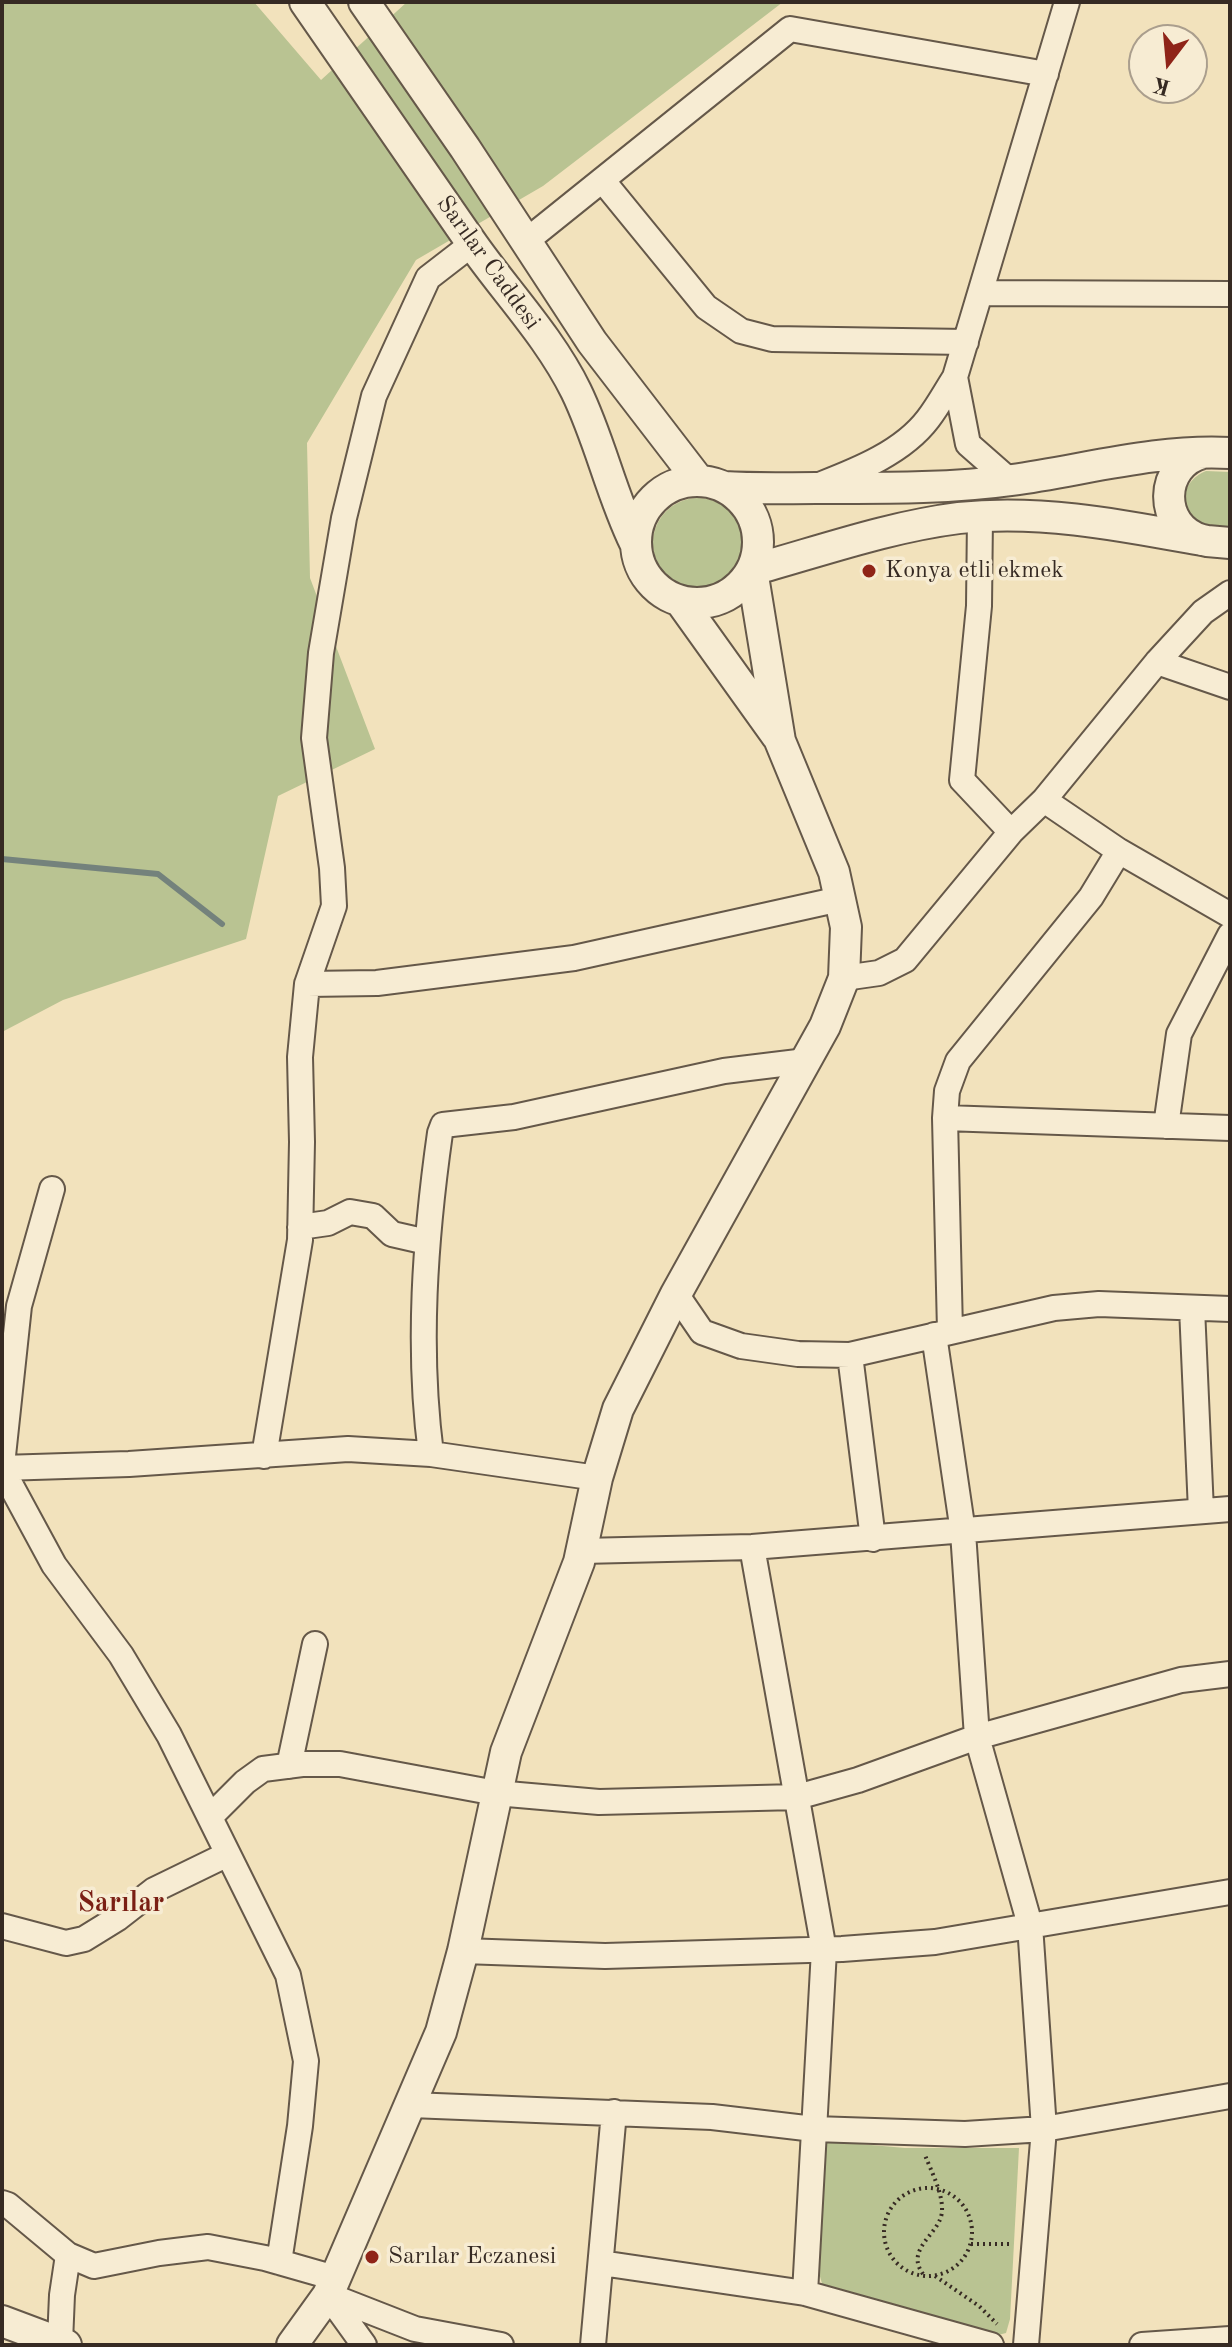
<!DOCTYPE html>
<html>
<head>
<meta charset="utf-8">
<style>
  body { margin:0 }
  #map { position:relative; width:1232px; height:2347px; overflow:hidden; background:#f2e2bc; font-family:"Old Standard TT",serif }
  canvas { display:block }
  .frame { position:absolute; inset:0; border:4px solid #362a23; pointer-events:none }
  .north { position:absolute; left:1128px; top:24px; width:80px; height:80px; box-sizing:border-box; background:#f7ecd3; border:2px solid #aa9e8d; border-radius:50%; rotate:196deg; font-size:22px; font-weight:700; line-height:32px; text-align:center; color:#362a23 }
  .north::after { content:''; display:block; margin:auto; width:28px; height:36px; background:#8f2418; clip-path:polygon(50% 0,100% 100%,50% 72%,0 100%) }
</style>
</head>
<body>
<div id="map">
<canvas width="1232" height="2347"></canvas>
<div class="frame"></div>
<div class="north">K</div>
</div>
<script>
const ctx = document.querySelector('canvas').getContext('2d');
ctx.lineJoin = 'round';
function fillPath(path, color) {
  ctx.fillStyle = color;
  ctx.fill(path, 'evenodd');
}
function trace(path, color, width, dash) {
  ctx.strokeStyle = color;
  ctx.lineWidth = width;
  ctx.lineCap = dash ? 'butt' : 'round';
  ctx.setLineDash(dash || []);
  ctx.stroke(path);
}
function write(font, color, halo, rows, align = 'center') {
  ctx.font = font + ' "Old Standard TT",serif';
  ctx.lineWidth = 7;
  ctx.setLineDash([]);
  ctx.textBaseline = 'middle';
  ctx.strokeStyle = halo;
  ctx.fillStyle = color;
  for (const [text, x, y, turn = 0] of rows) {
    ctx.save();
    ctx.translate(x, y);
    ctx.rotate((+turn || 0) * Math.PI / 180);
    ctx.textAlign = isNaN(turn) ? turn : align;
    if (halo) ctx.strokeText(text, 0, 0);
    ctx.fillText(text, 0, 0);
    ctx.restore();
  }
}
fillPath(new Path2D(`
  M2,2H254L321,80L407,2H783L543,186L416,260L307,443L310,578L375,749L278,796L246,939L63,1000L2,1032Z
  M1206,471L1230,472V527C1219,526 1206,528 1197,522C1174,508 1184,479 1206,471Z
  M653 543a45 45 0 1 1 90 0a45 45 0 1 1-90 0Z
  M826,2141L905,2148H1019L1010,2319L1006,2333L998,2335L823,2287L819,2273Z`), '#b9c392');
trace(new Path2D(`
  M2,859L158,874L222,924`), '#74827c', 6);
const minor = new Path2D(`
  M603,181L706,307L741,331L772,339L966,342
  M525,242L790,29L1046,74
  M981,293L1230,294
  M955,377L968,444L1009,480
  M822,484C858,470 903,452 928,419C938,406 946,391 955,377L1067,2
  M980,517L979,606L962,780L1011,832
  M1157,662L1230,687
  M1044,800L1119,851L1230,915
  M844,978L879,973L905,960L1011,832L1044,800L1157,662L1203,612L1230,593
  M307,984L377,983L574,958L840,899
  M945,1118L1230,1128
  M1166,1126L1179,1034L1230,935
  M300,1227L328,1223L350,1212L373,1216L392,1234L427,1242
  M676,1294L702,1332L741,1346L798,1354L850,1355L1054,1308L1099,1304L1230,1309
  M1192,1308L1201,1511
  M950,1331L945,1118L947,1091L958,1061L1091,897L1119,851
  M934,1335L963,1532L977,1737L1030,1925L1044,2129L1026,2345
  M850,1355L873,1539
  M431,1454C417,1348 425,1239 440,1133L443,1125L514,1117L724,1071L806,1061
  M264,1456L300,1240L302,1142L300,1057L307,984L334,906L332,868L314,738L321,653L344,518L374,396L428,278L472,244
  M2,1465L19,1306L52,1189
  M2,1468L129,1464L348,1449L431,1454L597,1478
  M2,1469L54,1565L121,1655L169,1735L288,1975L306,2061L300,2126L279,2262
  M752,1547L824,1950L805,2293
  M582,1551L752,1547L1230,1509
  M289,1766L315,1644
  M210,1817L245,1782L263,1769L302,1764H340L496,1793L599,1802L797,1797L858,1780L977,1737L1181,1680L1230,1674
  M2,1926L66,1943L84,1939L118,1918L154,1890L228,1854
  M463,1951L605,1956L842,1949L935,1942L1230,1892
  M411,2105L712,2117L814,2129L965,2134L1044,2129L1230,2096
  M2,2203L8,2205L68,2255L94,2266L159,2253L208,2247L265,2258L335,2278
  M601,2263L805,2293L991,2345
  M328,2295L415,2329L501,2345
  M328,2295L364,2345
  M60,2342L62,2295L68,2255
  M593,2345L614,2112
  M1142,2345L1230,2339`);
const tertiary = new Path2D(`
  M305,2C361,82 415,162 471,242C505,291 549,336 576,391C600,440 611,494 635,543
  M364,2L465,148L592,342L699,481
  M636 542a61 61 0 1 1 122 0a61 61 0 1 1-122 0Z
  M724,487C755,489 785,488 816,488C881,488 947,489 1012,480C1084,470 1157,449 1230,453
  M1202,540C1157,527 1159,464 1203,453
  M681,602L777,736
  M2,2321L66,2345
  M292,2345L328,2295L441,2032L463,1951L506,1752L579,1562L597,1478L618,1409L676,1294L825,1026L844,978L846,927L834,872L780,741L752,570C821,551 888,527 959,518C1043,509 1125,526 1207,541L1230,543`);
trace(minor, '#655849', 28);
trace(tertiary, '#655849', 34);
trace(new Path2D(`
  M884 2232a44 44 0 1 1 88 0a44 44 0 1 1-88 0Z
  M971,2244H1013
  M923,2274C904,2248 941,2234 942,2211C943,2193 931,2171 925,2155
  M935,2276L979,2306L997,2324`), '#362a23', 4, [2, 4]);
trace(minor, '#f7ecd3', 24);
trace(tertiary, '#f7ecd3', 30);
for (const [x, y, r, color] of [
  [869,571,8,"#8f2418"],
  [372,2257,8,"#8f2418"]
]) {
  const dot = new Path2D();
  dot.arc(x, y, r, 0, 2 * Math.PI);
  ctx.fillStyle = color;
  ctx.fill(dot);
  trace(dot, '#f7ecd3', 3);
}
write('24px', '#362a23', '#f7ecd3', [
  ["Sarılar Caddesi",488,263,54]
]);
write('24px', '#362a23', '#f7ecd3', [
  ["Konya etli ekmek",885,571],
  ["Sarılar Eczanesi",388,2257]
], 'left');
write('bold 28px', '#7a1f14', '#f7ecd3', [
  ["Sarılar",121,1904]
]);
</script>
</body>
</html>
